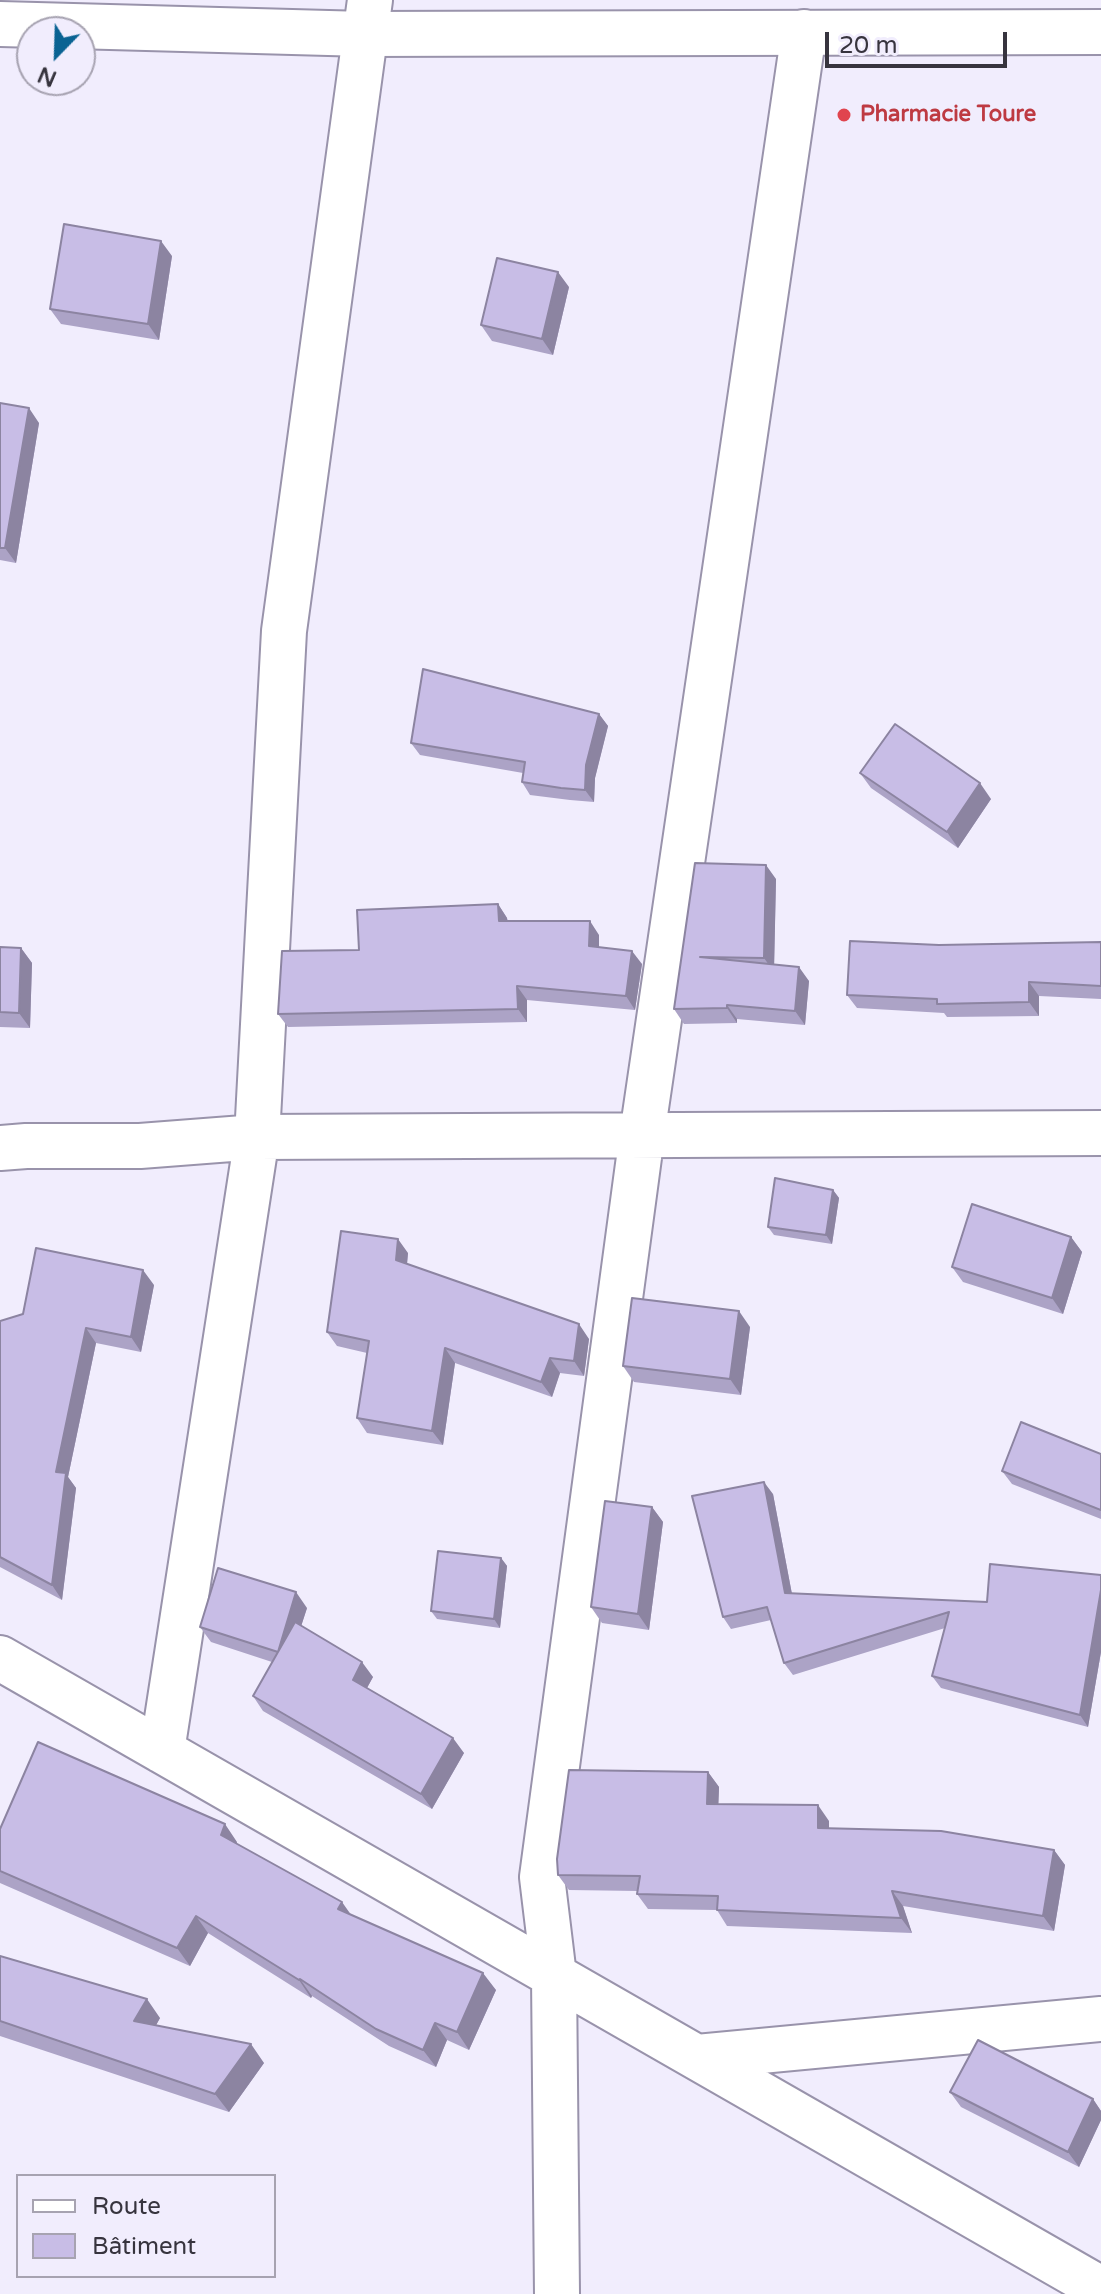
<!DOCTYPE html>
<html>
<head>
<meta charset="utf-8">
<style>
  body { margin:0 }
  #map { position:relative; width:1101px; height:2294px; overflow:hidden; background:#f1edfd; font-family:"Varela Round",sans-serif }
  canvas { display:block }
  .legend { position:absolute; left:16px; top:2174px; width:260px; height:104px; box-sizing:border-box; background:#f1edfd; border:2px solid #a7a3b1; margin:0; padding:10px 14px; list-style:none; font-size:24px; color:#37343e }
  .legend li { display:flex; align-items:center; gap:16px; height:40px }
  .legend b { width:40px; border:2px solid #a7a3b1 }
  .north { position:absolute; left:16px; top:16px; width:80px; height:80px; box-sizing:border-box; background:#f1edfd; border:2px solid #a7a3b1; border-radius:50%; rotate:203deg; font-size:22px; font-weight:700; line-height:32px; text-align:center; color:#37343e }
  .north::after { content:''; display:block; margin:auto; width:28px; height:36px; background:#0a6393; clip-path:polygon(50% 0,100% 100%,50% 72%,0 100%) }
  .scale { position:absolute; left:825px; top:32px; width:182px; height:36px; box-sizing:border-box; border:4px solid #37343e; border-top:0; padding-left:10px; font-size:24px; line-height:28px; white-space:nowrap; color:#37343e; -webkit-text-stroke:6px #f1edfd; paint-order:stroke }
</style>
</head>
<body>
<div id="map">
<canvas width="1101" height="2294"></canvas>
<ul class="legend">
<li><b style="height:10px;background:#fff"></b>Route</li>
<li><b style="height:22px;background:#c8bde6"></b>Bâtiment</li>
</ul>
<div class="north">N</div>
<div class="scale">20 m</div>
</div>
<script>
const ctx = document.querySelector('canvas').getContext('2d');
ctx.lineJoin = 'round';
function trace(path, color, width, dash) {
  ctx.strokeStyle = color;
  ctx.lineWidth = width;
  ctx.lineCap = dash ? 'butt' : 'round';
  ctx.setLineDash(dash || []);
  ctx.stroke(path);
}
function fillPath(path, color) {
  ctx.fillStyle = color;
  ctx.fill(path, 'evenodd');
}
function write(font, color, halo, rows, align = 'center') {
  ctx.font = font + ' "Varela Round",sans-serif';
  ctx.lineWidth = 6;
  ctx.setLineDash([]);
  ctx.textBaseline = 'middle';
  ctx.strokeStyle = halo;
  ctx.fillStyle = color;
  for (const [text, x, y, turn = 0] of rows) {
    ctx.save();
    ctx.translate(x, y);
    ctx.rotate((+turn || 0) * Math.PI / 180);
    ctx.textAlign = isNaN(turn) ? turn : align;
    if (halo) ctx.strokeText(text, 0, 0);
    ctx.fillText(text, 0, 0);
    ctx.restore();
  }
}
const minor = new Path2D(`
  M0,1148L26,1146H140L257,1137L1101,1133
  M0,1658L1101,2289
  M162,1751L257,1137L284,631L370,0
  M697,2057L1101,2019
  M557,2294L554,1976L542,1877L642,1135L804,32`);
const major = new Path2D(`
  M0,24L365,34L1101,32`);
trace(minor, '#9993ab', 48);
trace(major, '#9993ab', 48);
trace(minor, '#fff', 44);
trace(major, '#fff', 44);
fillPath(new Path2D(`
  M172,256L159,340L61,324L50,309Z
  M569,287L553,355L492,341L481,325Z
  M0,403L39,423L16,563L0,560Z
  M599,714L608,726L595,778L594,802L570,800L530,795L522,782L523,773L420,755L411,743Z
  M860,773L991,799L958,848L871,788Z
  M695,863L776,879L774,964L809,981L805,1025L737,1019V1023L684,1024L674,1009Z
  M498,904L507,918L508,921L599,935V947L642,964L635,1010L527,1000V1022L288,1027L278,1014L359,950Z
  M1101,942V999L1039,996V1016L947,1017L944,1013L857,1008L847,995L939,945Z
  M0,947L21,948L32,963L30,1028L0,1027Z
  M833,1190L839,1198L832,1244L774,1235L768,1227Z
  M1071,1237L1082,1252L1063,1314L963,1282L952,1267Z
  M408,1253L407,1264L589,1339L584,1376L560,1373L552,1397L455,1363L443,1445L367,1433L357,1418L367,1353L337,1346L327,1332Z
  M154,1285L141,1352L96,1343L68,1477L76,1488L62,1600L0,1567V1321Z
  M750,1327L741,1395L634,1382L623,1366Z
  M1101,1454V1519L1012,1484L1002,1471Z
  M773,1494L792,1594L987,1602L1101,1575V1652L1088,1727L941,1688L932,1676L945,1628L793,1675L784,1663L771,1620L731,1629L723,1617Z
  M652,1507L663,1522L649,1630L602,1623L591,1607Z
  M501,1558L507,1566L500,1628L437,1619L431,1611Z
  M307,1608L301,1626L373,1677L367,1688L464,1753L432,1809L263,1711L253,1696L272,1662L211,1642L200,1627Z
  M708,1772L719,1787L718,1804L829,1821V1828L1054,1850L1065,1865L1054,1931L903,1906L912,1933L727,1926L717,1910L648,1909L637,1894L638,1891L569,1890L558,1875Z
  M0,1829L237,1842L236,1844L351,1915L496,1990L469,2050L447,2040L436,2067L389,2046L312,1996L311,1998L208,1933L190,1966L0,1883Z
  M0,1956L160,2018L156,2025L264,2063L229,2112L0,2036Z
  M950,2092L1093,2099L1101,2111V2120L1079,2167L961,2107Z`), '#aca3c6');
fillPath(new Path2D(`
  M161,241L172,256L159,340L148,324Z
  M558,272L569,287L553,355L542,339Z
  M29,408L39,423L16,563L5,548Z
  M599,714L608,726L595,778L594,802L585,790L586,765Z
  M980,783L991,799L958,848L947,832Z
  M766,865L776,879L774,972L764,958Z
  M498,904L507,918L508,935L499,921Z
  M590,921L599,935V960L589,946Z
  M21,948L32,963L30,1028L19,1013Z
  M632,951L642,964L635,1010L626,996Z
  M799,967L809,981L805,1025L795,1011Z
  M1029,982L1039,996V1016L1029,1002Z
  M517,986L527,1000V1022L518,1009Z
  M727,1005L737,1019V1023L727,1008Z
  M833,1190L839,1198L832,1244L826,1235Z
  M1071,1237L1082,1252L1063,1314L1052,1298Z
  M398,1239L408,1253L406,1274L396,1260Z
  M143,1270L154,1285L141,1352L131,1337Z
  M739,1311L750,1327L741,1395L730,1379Z
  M579,1324L589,1339L584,1376L574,1361Z
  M86,1328L96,1343L68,1477L76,1488L62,1600L52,1585L56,1472Z
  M445,1348L455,1363L443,1445L432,1431Z
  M550,1358L560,1373L552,1397L541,1382Z
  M764,1482L773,1494L794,1605L785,1593Z
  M652,1507L663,1522L649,1630L638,1614Z
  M501,1558L507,1566L500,1628L494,1619Z
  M1101,1590V1652L1088,1727L1080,1715Z
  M296,1592L307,1608L288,1667L278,1652Z
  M362,1662L373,1677L363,1695L353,1680Z
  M453,1738L464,1753L432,1809L421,1794Z
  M708,1772L719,1787L718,1819L707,1804Z
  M818,1805L829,1821V1843L818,1828Z
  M225,1824L237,1842L233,1853L221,1835Z
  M1054,1850L1065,1865L1054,1931L1043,1916Z
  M892,1891L903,1906L912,1933L901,1918Z
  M342,1902L354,1919L338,1909Z
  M196,1916L208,1933L190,1966L177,1948Z
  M483,1973L496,1990L469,2050L457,2032Z
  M300,1979L312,1996L311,1998L299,1980Z
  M147,1999L160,2018L148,2040L134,2021Z
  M435,2023L447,2040L436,2067L423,2050Z
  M251,2044L264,2063L229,2112L215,2094Z
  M1093,2099L1101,2111V2120L1079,2167L1068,2152Z`), '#8c84a1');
const building = new Path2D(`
  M64,224L161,241L148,324L50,309Z
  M497,258L558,272L542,339L481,325Z
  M0,403L29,408L5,548H0Z
  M423,669L599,714L586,765L585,790L561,788L522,782L525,762L411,743Z
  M895,724L980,783L947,832L860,773Z
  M695,863L766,865L764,958L700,957L799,967L795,1011L727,1005V1008L674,1009Z
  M498,904L499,921H590L589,946L632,951L626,996L517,986L518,1009L278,1014L282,951L359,950L357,910Z
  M850,941L939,945L1101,942V986L1029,982V1002L937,1004V999L847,995Z
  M0,947L21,948L19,1013L0,1012Z
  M775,1178L833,1190L826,1235L768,1227Z
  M972,1204L1071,1237L1052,1298L952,1267Z
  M341,1231L398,1239L396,1260L579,1324L574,1361L550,1358L541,1382L445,1348L432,1431L357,1418L369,1341L327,1332Z
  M36,1248L143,1270L131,1337L86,1328L56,1472L66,1473L52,1585L0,1557V1321L23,1314Z
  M632,1298L739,1311L730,1379L623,1366Z
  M1021,1422L1101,1454V1510L1002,1471Z
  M764,1482L785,1593L987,1602L990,1564L1101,1575V1590L1080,1715L932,1676L949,1612L784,1663L767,1607L723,1617L692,1496Z
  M605,1501L652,1507L638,1614L591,1607Z
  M438,1551L501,1558L494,1619L431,1611Z
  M218,1568L296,1592L278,1652L200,1627Z
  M295,1622L362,1662L353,1680L453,1738L421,1794L253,1696Z
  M38,1742L225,1824L221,1835L342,1902L338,1909L483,1973L457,2032L435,2023L423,2050L376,2029L300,1979L299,1980L196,1916L177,1948L0,1871V1829Z
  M569,1770L708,1772L707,1804L818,1805V1828L941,1831L1054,1850L1043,1916L892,1891L901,1918L717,1910L718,1896L637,1894L640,1876L558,1875L557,1859Z
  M0,1956L147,1999L134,2021L251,2044L215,2094L0,2021Z
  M978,2040L1093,2099L1068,2152L950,2092Z`);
fillPath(building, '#c8bde6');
trace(building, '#8c84a1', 2);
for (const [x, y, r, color] of [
  [844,115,8,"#e0444e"]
]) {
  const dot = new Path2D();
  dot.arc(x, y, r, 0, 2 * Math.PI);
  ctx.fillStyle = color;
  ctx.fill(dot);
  trace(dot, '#f1edfd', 3);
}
write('bold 22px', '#be3a42', '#f1edfd', [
  ["Pharmacie Toure",860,115]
], 'left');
</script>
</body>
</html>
